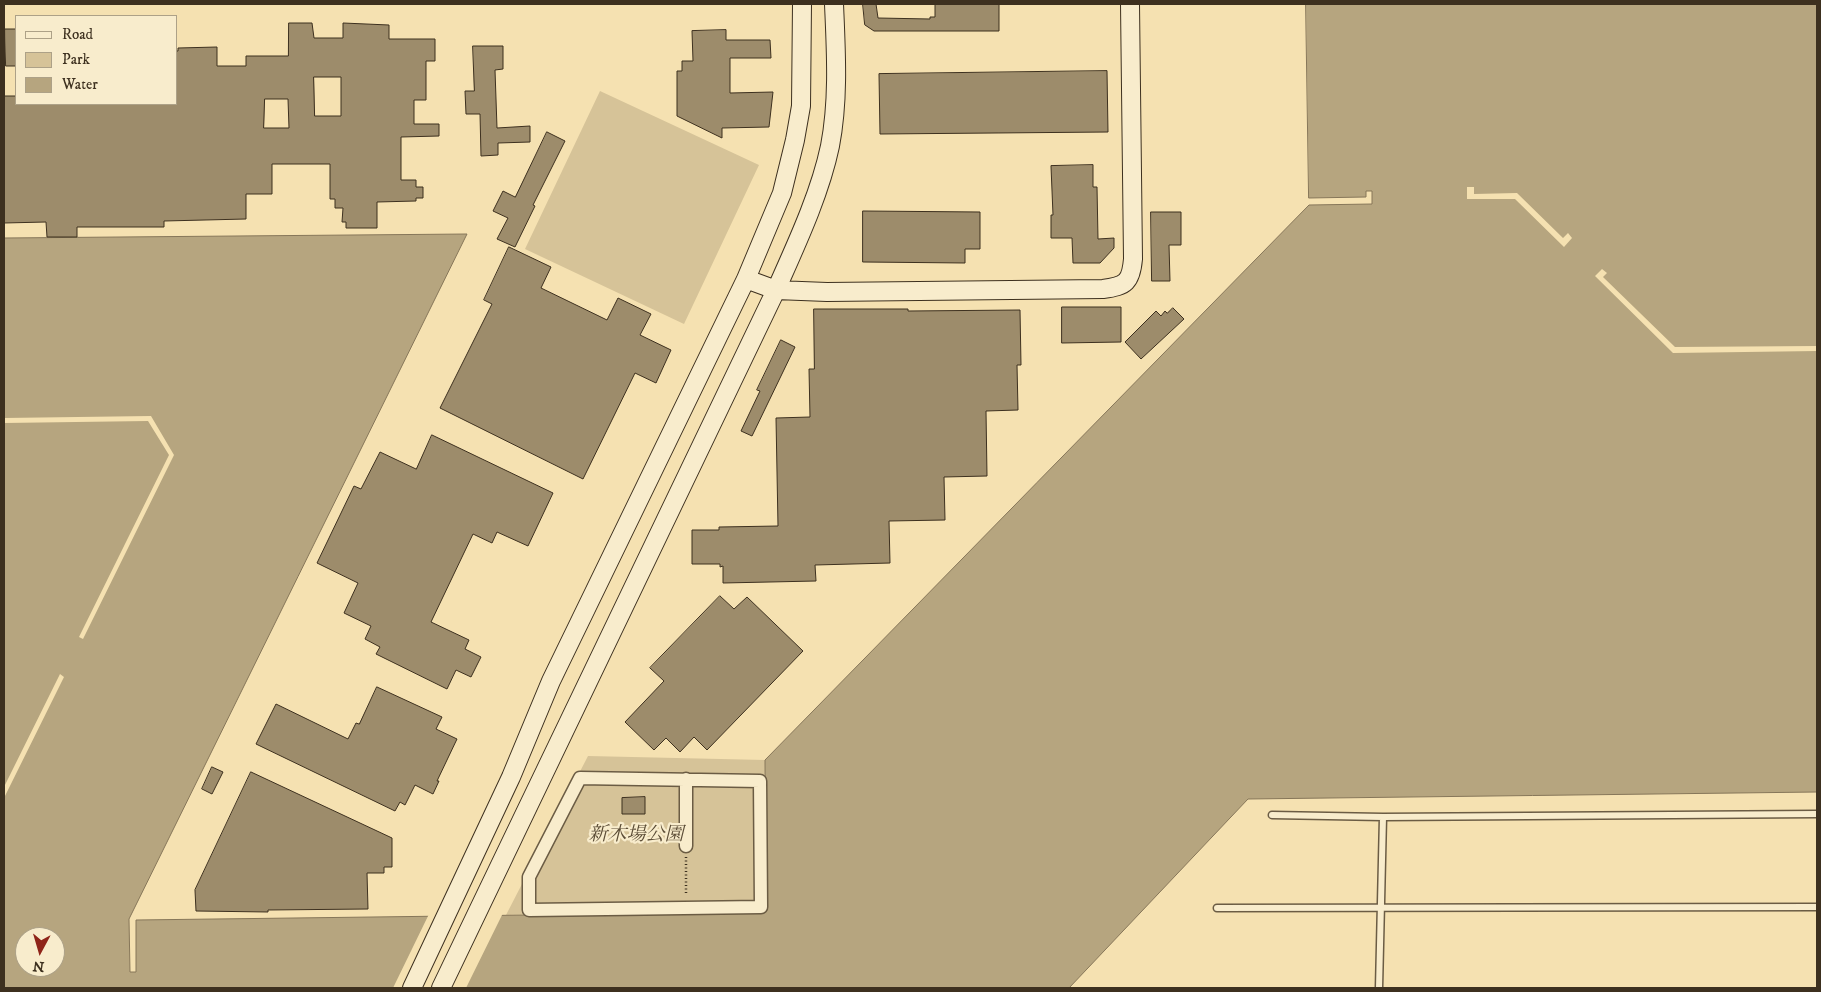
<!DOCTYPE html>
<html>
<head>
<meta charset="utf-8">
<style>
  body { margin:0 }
  #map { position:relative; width:1821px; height:992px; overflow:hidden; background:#f5e1b1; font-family:"IM FELL DW Pica",serif }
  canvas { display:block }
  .frame { position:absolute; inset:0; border:5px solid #3d301f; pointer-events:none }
  .legend { position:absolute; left:15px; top:15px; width:162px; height:90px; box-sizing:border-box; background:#f8eccc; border:1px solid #ada187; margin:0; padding:6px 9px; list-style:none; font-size:15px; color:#3d301f }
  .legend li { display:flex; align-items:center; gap:10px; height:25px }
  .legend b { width:25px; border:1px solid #ada187 }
  .north { position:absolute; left:15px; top:927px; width:50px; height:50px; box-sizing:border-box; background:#f8eccc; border:1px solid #ada187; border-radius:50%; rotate:186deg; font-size:14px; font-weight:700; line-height:20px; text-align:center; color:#3d301f }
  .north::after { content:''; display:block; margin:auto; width:18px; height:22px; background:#8f2418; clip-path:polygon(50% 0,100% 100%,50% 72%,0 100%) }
</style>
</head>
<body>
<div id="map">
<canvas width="1821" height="992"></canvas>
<div class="frame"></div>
<ul class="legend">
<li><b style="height:6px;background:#f8eccc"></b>Road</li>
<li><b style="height:14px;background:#d6c398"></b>Park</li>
<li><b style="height:14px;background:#b6a57f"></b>Water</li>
</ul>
<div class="north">N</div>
</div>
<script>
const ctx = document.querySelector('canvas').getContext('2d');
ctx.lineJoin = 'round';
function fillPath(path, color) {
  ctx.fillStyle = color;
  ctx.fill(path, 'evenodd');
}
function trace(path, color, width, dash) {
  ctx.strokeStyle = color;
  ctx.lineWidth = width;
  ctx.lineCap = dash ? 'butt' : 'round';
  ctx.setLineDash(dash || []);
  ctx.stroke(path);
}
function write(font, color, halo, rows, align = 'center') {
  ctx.font = font + ' "IM FELL DW Pica","Noto Serif JP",serif';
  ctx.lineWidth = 4.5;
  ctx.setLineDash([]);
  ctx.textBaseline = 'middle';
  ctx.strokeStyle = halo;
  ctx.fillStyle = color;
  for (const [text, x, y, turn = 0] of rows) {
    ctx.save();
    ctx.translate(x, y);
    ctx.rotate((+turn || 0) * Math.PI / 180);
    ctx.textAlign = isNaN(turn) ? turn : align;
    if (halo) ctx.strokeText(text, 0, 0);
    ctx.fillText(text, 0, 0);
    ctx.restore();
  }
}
fillPath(new Path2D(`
  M600,91L759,165L684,324L525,249Z
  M588,756L765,760L766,912L506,915Z`), '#d6c398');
const water = new Path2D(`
  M1306,4H1817V792L1248,799L1069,988H4V238L467,234L129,919L130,972H136V920L766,912L765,760L1309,205L1372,204V191H1366V197L1309,198ZM25,937H55V967H25Z`);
fillPath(water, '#b6a57f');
trace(water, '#867659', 1);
fillPath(new Path2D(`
  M1467,187H1474V194L1517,193L1563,238L1568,233L1572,238L1564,247L1515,199H1467Z
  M1602,269L1607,273L1603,277L1675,347L1817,346V351L1673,353L1595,276Z
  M151,416L174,455L83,639L79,637L169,455L148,421L4,423V418Z
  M60,674L64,677L4,798V787Z
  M503,913L466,988H393L429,914Z`), '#f5e1b1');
const building = new Path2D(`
  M863,4H876L878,18L930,19V17H935V4H999V31H874L865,25Z
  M289,23H312L314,38H343V23L389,25V39H435V61H426V100H414V124H439V136L401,137V180H416V187H423V198H416V201L377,202V228H346V222H342L343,208H335V199H330V164H272V194H246V219L164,221V227H77V237H47L46,222L4,223V96H16V104H176V51H178V48L217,47V66H246V56H288ZM314,77H341V116H315ZM265,99H288L289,128H264Z
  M5,29H16V66H6Z
  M726,30V40H770L771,58H730V93L773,92L769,127L722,128V138L677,116V71H682V61H693L692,31Z
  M473,46H503V69L495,70L497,128L530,126V142L498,143V155L481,156L480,114H466L465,91H474Z
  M1107,71L1108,132L880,134L879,74Z
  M547,132L565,141L533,205L535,206L515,247L497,239L508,218L493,211L503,191L515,197Z
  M1093,165V187H1097L1098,239L1114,238V248L1100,263H1073L1072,238H1051V215H1053L1051,166Z
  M863,211L980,212V249H965V263L863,262Z
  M1151,212H1181V245H1169L1170,281H1152Z
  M509,247L551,267L541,288L607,320L618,298L651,314L640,335L671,350L656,383L635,373L583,479L440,408L492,304L484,300Z
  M1062,307H1121V342L1062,343Z
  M1173,308L1184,319L1141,359L1125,342L1156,311L1161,316L1165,311L1167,313Z
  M814,309H908V311L1020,310L1021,365H1017L1018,410L986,411L987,476L944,477L945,520L889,521L890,563L815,565L816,581L723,583V566L720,567V564H692V530H719V527L778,526L776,418L810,417L809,369H814Z
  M781,340L795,347L752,436L741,431L760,391L757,390Z
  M432,435L553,493L528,546L497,532L492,543L473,534L431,622L469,640L465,649L481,657L471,677L456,670L447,689L376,654L380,647L365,639L371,626L344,613L358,583L317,563L354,486L361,489L380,452L416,469Z
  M720,596L734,609L747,597L803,651L707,750L694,737L680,752L666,738L654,750L625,722L664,681L650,668Z
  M377,687L442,717L436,729L457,739L437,781H439L433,794L415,785L405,805L400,802L395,811L256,744L276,704L348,739L356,723L359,724Z
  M212,767L223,772L212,794L202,789Z
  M251,772L392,838V867H384V873H367L368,909L268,910V912L196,911L195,890Z
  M645,797V814H622V798Z`);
fillPath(building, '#9d8c6b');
trace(building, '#3d301f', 1);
const lane = new Path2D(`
  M1272,815L1383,817L1817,814
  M1217,908L1817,907
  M1379,988L1383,817`);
const street = new Path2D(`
  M580,778L760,781L761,907L529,910V877Z
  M686,779V846`);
const secondary = new Path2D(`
  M746,279L776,290L827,292L1103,289C1126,286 1131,282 1133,259L1130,4
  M412,988L511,777L551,681L746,279L782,193L795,140L801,106L802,4
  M441,988L776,290C796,245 820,194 830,146C839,99 836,51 834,4`);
trace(lane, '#6b5c44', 9);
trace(street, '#6b5c44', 15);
trace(secondary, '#3d301f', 20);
trace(new Path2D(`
  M686,857V894`), '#3d301f', 2.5, [1, 2.5]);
trace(lane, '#f8eccc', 6);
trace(street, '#f8eccc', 12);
trace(secondary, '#f8eccc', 18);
write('italic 19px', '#5c4d37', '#f8eccc', [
  ["新木場公園",636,836]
]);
</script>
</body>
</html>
